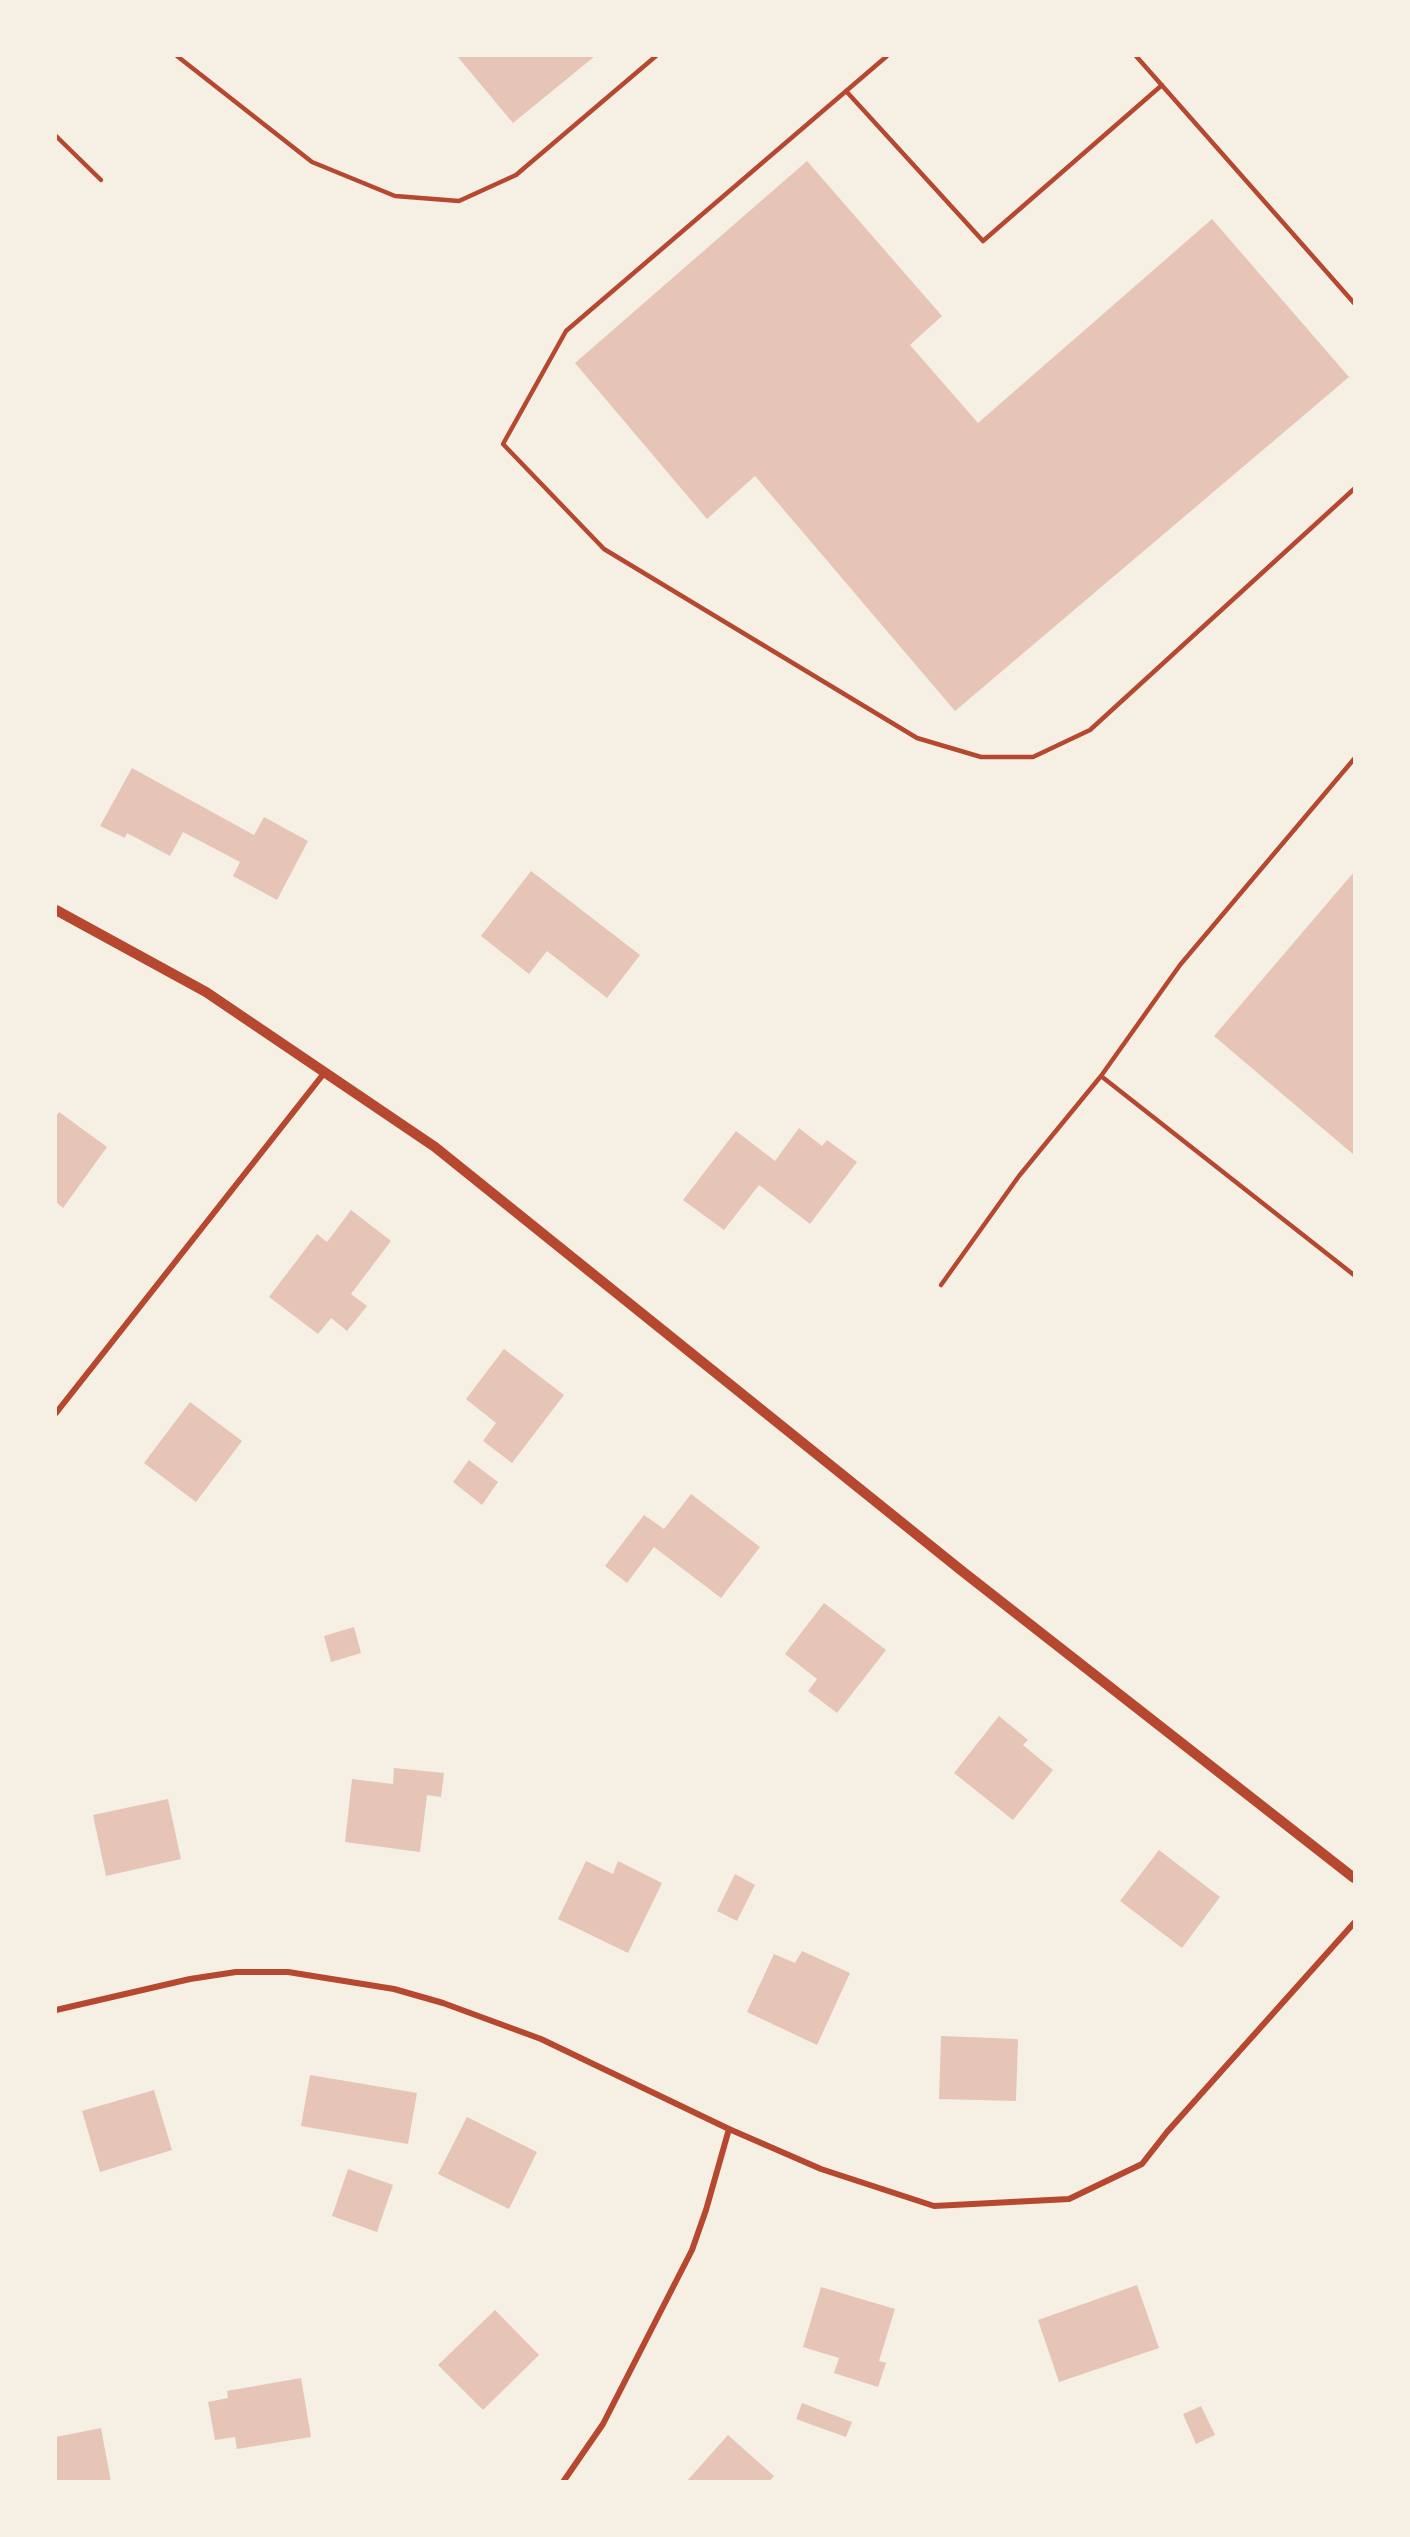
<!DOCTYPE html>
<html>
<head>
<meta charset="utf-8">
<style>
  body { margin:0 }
  #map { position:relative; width:1410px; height:2537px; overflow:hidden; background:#f6efe4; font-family:"Source Sans 3",sans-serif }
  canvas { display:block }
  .frame { position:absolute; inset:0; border:57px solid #f6efe4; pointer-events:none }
</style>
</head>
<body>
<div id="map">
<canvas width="1410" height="2537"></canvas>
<div class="frame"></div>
</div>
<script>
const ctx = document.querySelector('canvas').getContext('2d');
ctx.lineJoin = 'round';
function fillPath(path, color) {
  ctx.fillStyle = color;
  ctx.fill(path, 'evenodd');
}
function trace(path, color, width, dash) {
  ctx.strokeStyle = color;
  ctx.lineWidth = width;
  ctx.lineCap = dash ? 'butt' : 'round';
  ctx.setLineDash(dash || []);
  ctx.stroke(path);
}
fillPath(new Path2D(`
  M457,56H595L513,123Z
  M807,161L942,316L910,345L978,423L1212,219L1349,377L955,711L755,476L707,519L575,363Z
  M132,768L254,835L264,817L308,841L277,900L233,876L240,862L183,832L170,856L127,833L125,838L100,826Z
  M531,871L640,955L607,998L547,951L529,974L481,936Z
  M1354,872V1155L1214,1036Z
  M59,1112L107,1147L63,1208L56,1202V1117Z
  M799,1128L822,1146L827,1140L857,1162L810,1224L759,1185L724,1230L683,1200L736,1131L775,1161Z
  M351,1210L391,1241L351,1294L367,1306L347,1331L331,1318L318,1334L269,1297L317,1234L327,1242Z
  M504,1349L564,1395L512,1463L483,1441L496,1423L466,1399Z
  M190,1402L242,1441L196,1502L144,1463Z
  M469,1460L498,1482L482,1505L453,1482Z
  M691,1494L760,1547L721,1598L654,1547L627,1583L605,1566L644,1515L664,1529Z
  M824,1603L886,1650L837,1713L808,1691L817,1679L785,1654Z
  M354,1627L361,1653L331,1662L324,1636Z
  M999,1716L1028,1740L1023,1745L1053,1770L1013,1820L954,1773Z
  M394,1768L444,1773L441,1797L427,1795L420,1852L345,1842L352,1779L393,1784Z
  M168,1799L181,1859L106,1876L93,1815Z
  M1159,1850L1220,1897L1182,1948L1120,1901Z
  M586,1861L613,1874L618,1861L662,1883L628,1953L558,1919Z
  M735,1874L755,1885L737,1921L717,1911Z
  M802,1951L850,1973L817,2045L747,2012L774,1954L795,1963Z
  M941,2036L1018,2039L1016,2101L939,2099Z
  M310,2075L417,2093L408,2144L301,2126Z
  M154,2090L172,2150L100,2172L82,2111Z
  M467,2117L537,2152L509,2209L438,2174Z
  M348,2169L393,2185L377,2232L332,2216Z
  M1137,2285L1159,2348L1059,2382L1038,2320Z
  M821,2287L895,2309L879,2361L886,2363L878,2387L834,2373L839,2358L803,2347Z
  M495,2310L539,2355L483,2410L438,2365Z
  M301,2378L311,2437L237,2449L235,2437L215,2440L208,2402L228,2398L227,2391Z
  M802,2403L852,2422L846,2437L796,2419Z
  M1201,2406L1215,2435L1196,2444L1183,2414Z
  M101,2428L111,2482H56V2437Z
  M728,2435L774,2476L769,2482H686Z`), '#e6c5b7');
trace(new Path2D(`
  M177,56L312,162L395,196L459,201L516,175L656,56
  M887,56L566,331L503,444L604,549L917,738L981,757H1033L1090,730L1354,489
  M1136,56L1354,303
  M846,91L983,241L1162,85
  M56,136L101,180
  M1101,1076L1354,1275
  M941,1285L1019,1176L1101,1076L1180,965L1354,759`), '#b5482f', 4.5);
trace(new Path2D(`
  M56,1413L325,1072
  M56,2010L190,1979L236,1972H288L394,1989L443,2003L541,2039L729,2129L821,2169L934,2206L1069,2199L1142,2164L1167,2132L1354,1923
  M563,2482L603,2424L692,2250L706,2210L729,2129`), '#b5482f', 6);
trace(new Path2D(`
  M56,910L206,992L435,1147L962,1571L1354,1878`), '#b5482f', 10);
</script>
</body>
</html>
